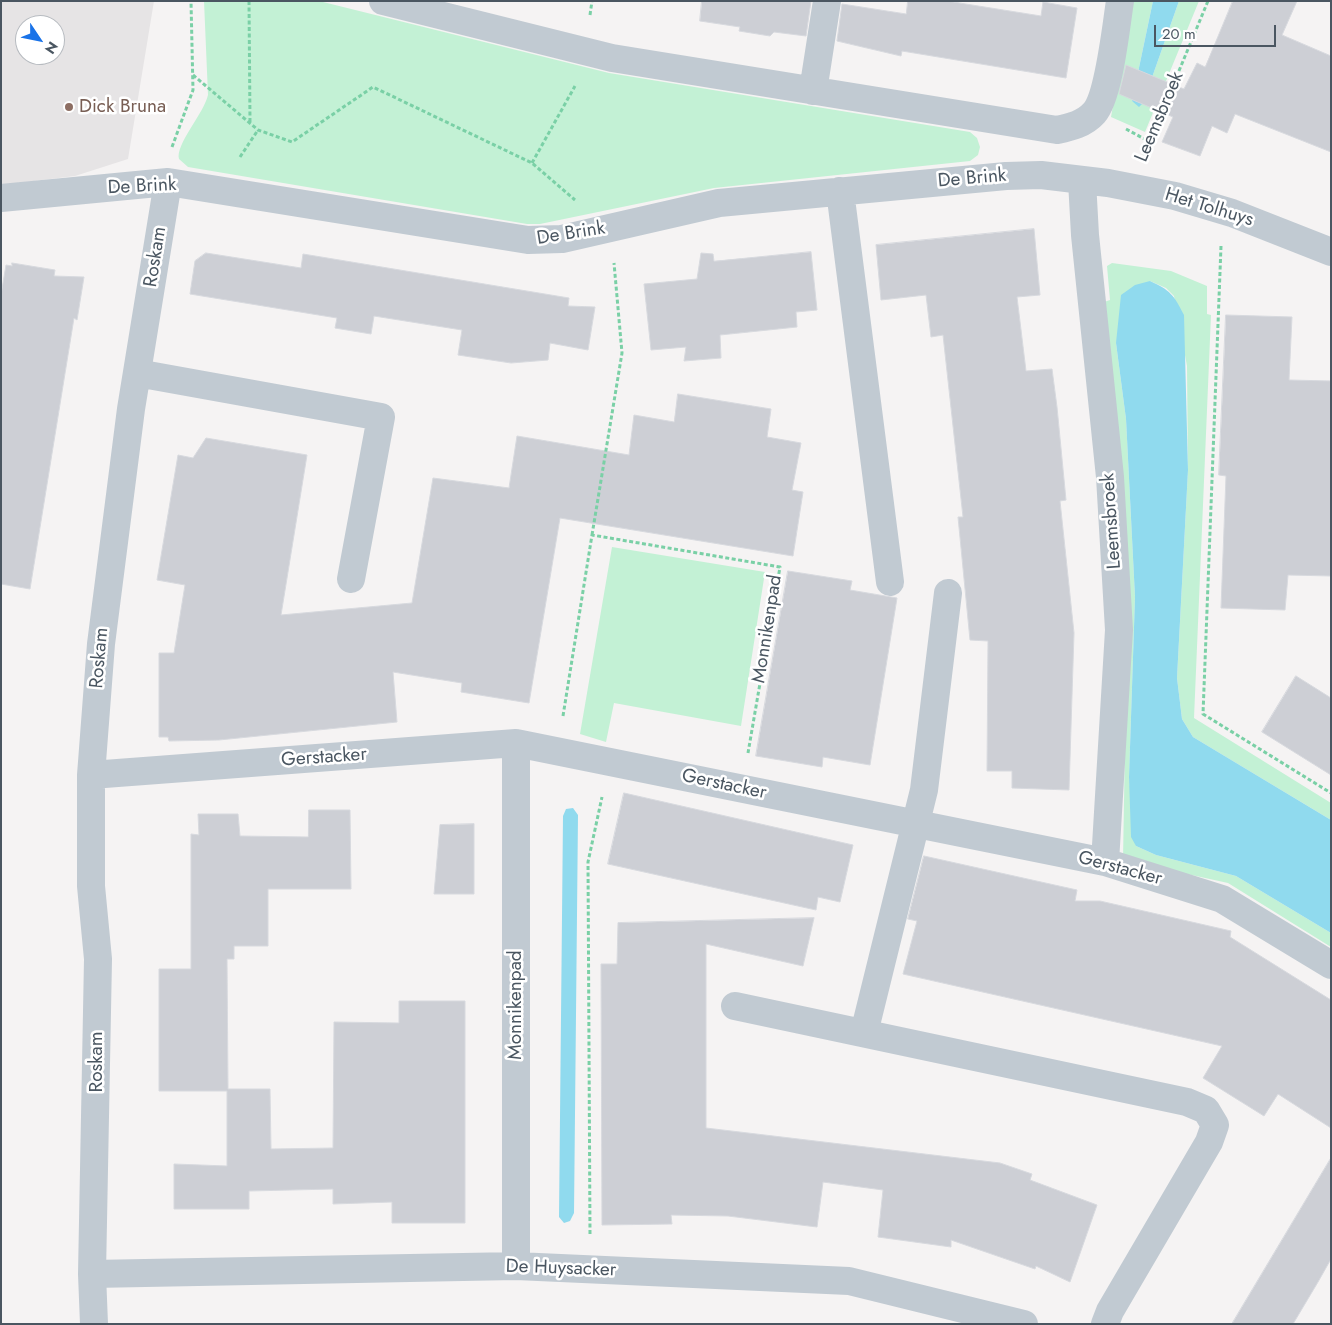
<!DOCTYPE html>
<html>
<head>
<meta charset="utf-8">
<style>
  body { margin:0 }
  #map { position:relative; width:1332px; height:1325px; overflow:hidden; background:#f5f3f3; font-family:Jost,sans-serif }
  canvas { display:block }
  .frame { position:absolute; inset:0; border:2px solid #4a5661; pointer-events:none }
  .north { position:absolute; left:15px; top:15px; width:50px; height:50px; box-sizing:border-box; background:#fff; border:1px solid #b7bbc0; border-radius:50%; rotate:124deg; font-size:14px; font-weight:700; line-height:20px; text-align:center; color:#4a5661 }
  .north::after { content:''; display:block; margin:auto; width:18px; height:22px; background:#1a73e8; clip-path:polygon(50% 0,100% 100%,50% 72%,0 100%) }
  .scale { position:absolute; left:1154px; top:25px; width:122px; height:22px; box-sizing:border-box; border:2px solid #4a5661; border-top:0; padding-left:6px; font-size:15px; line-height:18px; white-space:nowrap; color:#4a5661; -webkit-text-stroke:4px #fff; paint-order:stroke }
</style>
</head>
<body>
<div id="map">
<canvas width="1332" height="1325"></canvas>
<div class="frame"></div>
<div class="north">N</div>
<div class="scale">20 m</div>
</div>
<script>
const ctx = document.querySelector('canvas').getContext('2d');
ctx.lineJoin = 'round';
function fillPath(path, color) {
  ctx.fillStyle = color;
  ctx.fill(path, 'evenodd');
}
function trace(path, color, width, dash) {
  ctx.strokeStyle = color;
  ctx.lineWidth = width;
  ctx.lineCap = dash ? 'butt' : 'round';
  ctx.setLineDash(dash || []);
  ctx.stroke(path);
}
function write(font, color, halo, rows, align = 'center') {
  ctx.font = font + ' Jost,sans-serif';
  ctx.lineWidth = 5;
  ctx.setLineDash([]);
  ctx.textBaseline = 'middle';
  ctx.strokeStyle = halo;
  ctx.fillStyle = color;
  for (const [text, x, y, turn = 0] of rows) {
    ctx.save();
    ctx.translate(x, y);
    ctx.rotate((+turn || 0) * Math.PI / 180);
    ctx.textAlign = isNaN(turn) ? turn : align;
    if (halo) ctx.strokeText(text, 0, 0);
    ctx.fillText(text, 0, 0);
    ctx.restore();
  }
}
fillPath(new Path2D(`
  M1,1H154L128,159L75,176L1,185ZM25,25H55V55H25Z`), '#e6e4e5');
fillPath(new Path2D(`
  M204,1H319L609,73L970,132L977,138L980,147L978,155L970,161L714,188L540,224H527L188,167L179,159C175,145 204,113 208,95Z
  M1131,1H1153L1132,101L1143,103L1179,1H1199L1145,132L1111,117Z
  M1112,263L1171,271L1207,286V314L1211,315L1194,718L1331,803V820L1193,737L1182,719L1177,678L1188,470L1187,366L1174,296L1166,288L1150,281L1116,343L1126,419L1135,597L1129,777L1136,846L1156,855L1236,876L1331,933V947L1228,883L1123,860L1127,626L1104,302L1110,300L1107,266Z
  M612,547L765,572L741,726L614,703L606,742L580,734Z`), '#c3f1d5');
fillPath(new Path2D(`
  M1153,1H1179L1143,103L1139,107L1132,101Z
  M1150,281C1170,290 1174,295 1184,315L1188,470L1177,678L1182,719L1193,737L1331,820V933L1236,876L1156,855L1136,846L1131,837L1129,777L1135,597L1126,419L1116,343L1121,295L1135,285Z
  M573,808L578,815L574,1213L570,1221L564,1223L559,1217L563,816L566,809Z`), '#90daee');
const building = new Path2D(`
  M702,1H811L806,36L774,32L770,36L739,31L740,27L700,21Z
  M908,1H947L1041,16L1043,2L1077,8L1066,78L902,51L901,56L837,41L842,4L906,14Z
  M1233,1H1297L1282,35L1331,56V152L1235,114L1227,133L1212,126L1200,156L1162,142L1173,117L1119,94L1126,65L1184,89L1197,63L1205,67Z
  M1034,229L1040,295L1017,297L1026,371L1052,369L1057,407L1066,500L1060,501L1074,633L1069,790L1012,788V771H987L988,641L970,640L958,517H963L943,335L931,337L926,295L881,300L876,245Z
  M811,252L817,310L796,312L797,327L720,335L721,358L684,361L686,347L651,350L644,284L697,279L701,253L713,254L714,261Z
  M206,253L301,268L303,254L569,298L568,306L595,307L588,350L550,343L548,360L511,363L458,355L462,330L374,316L371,334L335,328L337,318L190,294L195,261Z
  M12,263L55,270L54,276L84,277L77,320L74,318L30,589L1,584V295L6,265L12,266Z
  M1226,315L1292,317L1289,380L1331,381V576L1288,575L1285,610L1221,608L1226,476L1219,475Z
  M678,394L771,409L767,437L801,443L792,490L803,492L793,556L560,518L529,703L461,692L462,683L393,672L397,722L219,740L169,741L168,737H159V653H174L185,585L157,580L178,455L193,458L206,438L307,455L281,615L412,603L433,478L509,488L517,436L629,455L634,415L674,422Z
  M788,571L852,581L850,590L897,598L870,765L823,757L822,767L756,756Z
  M1296,676L1331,698V775L1262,732Z
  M624,793L853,845L840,902L818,897L816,910L608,864Z
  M309,810H350L351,889H268V946H234V959H227L228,1089H270L271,1149L333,1148L334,1022L399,1023V1001H465V1223H392V1202L333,1204V1189L249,1191V1209H174V1164L227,1166V1091H159V969H191V834L199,835L198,814H238L240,836L308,837Z
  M474,824V894H434L440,825Z
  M924,856L1077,890L1075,901H1100L1231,931L1230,937L1331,1000V1128L1278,1094L1264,1116L1203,1078L1222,1046L903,974L917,921L908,919Z
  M814,918L803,966L706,944V1128L1000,1163L1032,1174L1030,1180L1097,1205L1070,1282L1036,1266L1035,1269L951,1240V1247L878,1237L883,1190L823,1182L817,1227L728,1216L671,1215L672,1224L602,1225L601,964H617L618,923Z
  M1331,1158V1259L1318,1282L1293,1324H1232Z`);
fillPath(building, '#cdcfd5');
trace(building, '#d7d9de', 1);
trace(new Path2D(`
  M249,1L250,122
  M590,15L592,1
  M193,75L258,130L292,142L373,87L532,163L575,200
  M1126,129L1150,142
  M172,147L193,90L191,1
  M1144,155L1208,1
  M240,157L258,130
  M532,163L575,86
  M1221,246L1203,714L1331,793
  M592,535L622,353L614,263
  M563,716L592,535L780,567L748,753
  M590,1234L588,862L602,797`), '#7ad0a6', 3, [4, 2.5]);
trace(new Path2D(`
  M383,1L612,58L1057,130C1071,127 1084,124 1094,113C1109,97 1116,26 1120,1
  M813,91L827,1
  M1082,181L1085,235L1110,477L1119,630L1105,862
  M840,191L890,582
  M1,198L168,182L528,240L562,239L719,203L1006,176L1041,175L1108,183L1175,196L1232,213L1331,252
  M137,373L381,417L351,579
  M516,743V1266
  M91,775L516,743L1105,862L1222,899L1331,965
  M735,1006L1187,1102L1206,1110L1215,1125L1209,1142L1110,1311L1105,1324
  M864,1033L924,790L948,593
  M92,1274L516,1266L849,1281L1024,1324
  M94,1324L92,1274L98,959L91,886V775L101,644L131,409L168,182`), '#c1cad2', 28);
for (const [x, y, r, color] of [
  [69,107,5,"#8d6e63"]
]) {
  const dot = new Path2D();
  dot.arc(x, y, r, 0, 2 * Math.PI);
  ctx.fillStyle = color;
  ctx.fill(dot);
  trace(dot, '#fff', 2);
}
write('19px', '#785e54', '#fff', [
  ["Dick Bruna",79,107]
], 'left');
write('19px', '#4a5661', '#fff', [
  ["Leemsbroek",1160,117,-67],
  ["De Brink",972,179,-5],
  ["De Brink",142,187,-3],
  ["Het Tolhuys",1209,208,17],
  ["De Brink",571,234,-9],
  ["Roskam",156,257,-81],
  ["Leemsbroek",1112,521,-94],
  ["Monnikenpad",768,629,-81],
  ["Roskam",100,658,-85],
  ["Gerstacker",324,758,-4],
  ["Gerstacker",724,785,12],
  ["Gerstacker",1120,869,15],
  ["Monnikenpad",516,1005,-90],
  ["Roskam",97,1062,-90],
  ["De Huysacker",561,1269,2]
]);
</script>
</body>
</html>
